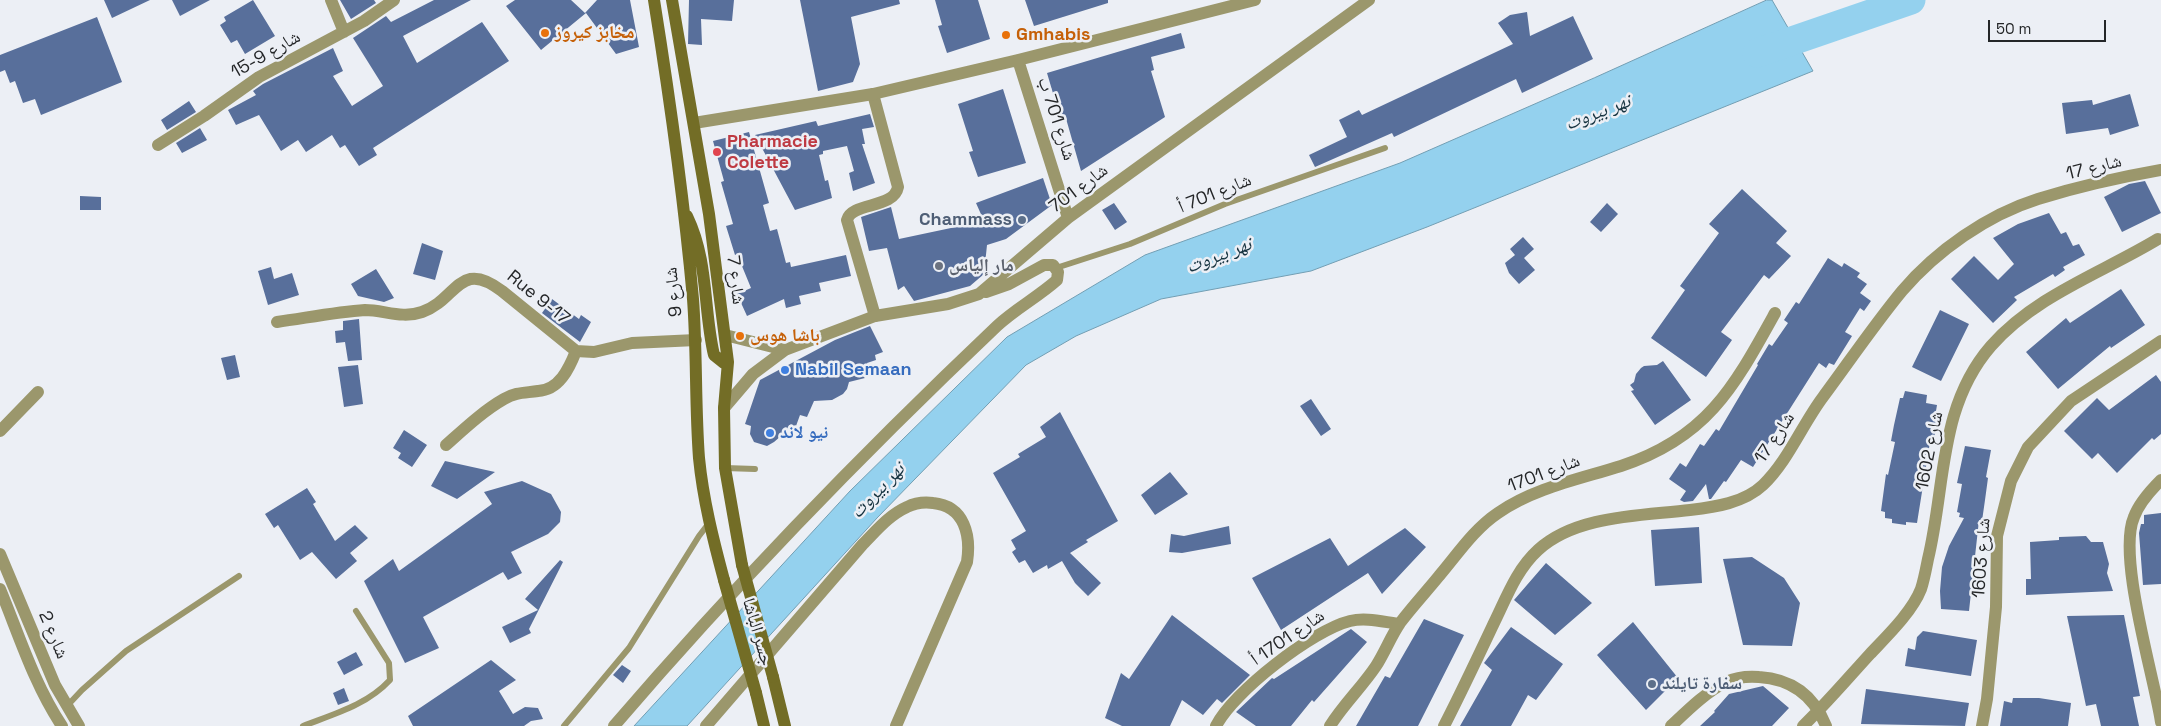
<!DOCTYPE html>
<html>
<head>
<meta charset="utf-8">
<style>
  body { margin:0 }
  #map { position:relative; width:2161px; height:726px; overflow:hidden; background:#eceff5; font-family:"Space Grotesk",sans-serif }
  canvas { display:block }
  .scale { position:absolute; left:1988px; top:20px; width:118px; height:22px; box-sizing:border-box; border:2px solid #242628; border-top:0; padding-left:6px; font-size:15px; line-height:18px; white-space:nowrap; color:#242628; -webkit-text-stroke:4px #eceff5; paint-order:stroke }
</style>
</head>
<body>
<div id="map">
<canvas width="2161" height="726"></canvas>
<div class="scale">50 m</div>
</div>
<script>
const ctx = document.querySelector('canvas').getContext('2d');
ctx.lineJoin = 'round';
function fillPath(path, color) {
  ctx.fillStyle = color;
  ctx.fill(path, 'evenodd');
}
function trace(path, color, width, dash) {
  ctx.strokeStyle = color;
  ctx.lineWidth = width;
  ctx.lineCap = dash ? 'butt' : 'round';
  ctx.setLineDash(dash || []);
  ctx.stroke(path);
}
function write(font, color, halo, rows, align = 'center') {
  ctx.font = font + ' "Space Grotesk","Noto Naskh Arabic",sans-serif';
  ctx.lineWidth = 5;
  ctx.setLineDash([]);
  ctx.textBaseline = 'middle';
  ctx.strokeStyle = halo;
  ctx.fillStyle = color;
  for (const [text, x, y, turn = 0] of rows) {
    ctx.save();
    ctx.translate(x, y);
    ctx.rotate((+turn || 0) * Math.PI / 180);
    ctx.textAlign = isNaN(turn) ? turn : align;
    if (halo) ctx.strokeText(text, 0, 0);
    ctx.fillText(text, 0, 0);
    ctx.restore();
  }
}
const water = new Path2D(`
  M1767,0H1772L1813,71L1427,227L1311,271L1161,299L1076,336L1026,365L877,518L687,726H634L850,491L1007,337L1145,255L1400,163L1594,78Z`);
fillPath(water, '#94d1ee');
trace(water, '#729eb3', 1);
trace(new Path2D(`
  M1757,53L1911,0`), '#94d1ee', 29);
fillPath(new Path2D(`
  M104,0H150L112,18Z
  M172,0H210L180,16Z
  M253,0L275,36L245,54L237,40L231,43L220,25L226,21L224,17Z
  M340,0H374L376,3L351,19Z
  M434,0H471L403,36L417,63L482,22L509,61L373,148L377,155L359,166L345,145L340,148L332,135L306,152L298,140L281,151L259,115L236,125L228,110L256,95L253,91L263,84L333,48L343,71L333,76L352,106L383,86L353,38L386,16L391,22Z
  M515,0H571L585,13L597,0H630L639,47L616,54L586,13L541,50L506,6Z
  M689,0H734L732,21L701,19L702,45L688,44Z
  M800,0H899L900,4L851,17L860,64L853,82L818,91Z
  M935,0H978L990,39L947,53L938,26L942,25Z
  M1025,0H1108V3L1034,26Z
  M1527,12L1530,36L1573,16L1593,59L1522,93L1516,79L1394,137L1392,133L1315,167L1309,155L1347,137L1339,120L1359,110L1362,115L1513,44L1498,23L1510,15Z
  M97,17L122,82L41,115L35,99L23,103L15,81L10,83L5,70L0,72V55Z
  M1181,33L1185,48L1151,57L1154,70L1151,71L1165,117L1081,171L1065,115L1060,117L1047,73Z
  M1003,89L1026,163L978,177L969,152L973,151L958,104Z
  M2130,94L2139,126L2110,135L2108,128L2066,134L2062,103L2092,100L2093,105Z
  M189,101L196,112L167,130L161,120Z
  M870,114L874,127L862,129L865,144H862L875,183L853,191L849,173L854,171L847,146L823,151V154L819,155L825,181L828,180L832,198L795,210L755,135L816,121L818,126Z
  M200,128L207,140L182,153L176,143Z
  M749,132L769,203L763,205L770,231L777,229L786,263L790,262L791,267L846,255L851,276L819,283L821,291L799,296L801,304L786,308L784,299L747,316L737,294L751,288L737,254L735,255L726,226L733,224L721,182L724,181L713,141Z
  M1043,178L1052,205L1006,239L987,245L984,274L970,286L914,301L904,286L898,290L887,248L869,251L861,217L891,207L899,239L984,221L976,203Z
  M2145,181L2161,213L2122,232L2104,197L2129,184Z
  M1742,189L1787,231L1776,243L1791,256L1769,279L1764,275L1721,332L1732,340L1706,377L1651,338L1685,290L1680,286L1719,233L1709,224Z
  M80,196L101,197V210H80Z
  M1114,203L1127,222L1115,230L1102,210Z
  M1607,203L1618,214L1601,232L1590,222Z
  M2049,213L2061,234L2066,232L2073,246L2079,244L2085,255L2063,267L2065,270L2055,277L2053,274L2014,297L2017,300L1993,323L1951,279L1974,256L1998,280L2014,264L1993,238L2018,224Z
  M1523,237L1534,249L1524,258L1535,270L1519,284L1509,273L1505,263L1515,255L1510,249Z
  M422,243L443,251L435,280L413,274Z
  M1828,258L1842,267L1844,263L1860,273L1857,277L1867,284L1860,293L1871,301L1864,311L1860,308L1845,332L1852,336L1834,365L1829,363L1826,368L1819,363L1753,467L1741,460L1726,482L1724,481L1711,499H1709L1706,484L1693,501L1684,502L1680,500L1686,491L1669,479L1680,463L1686,467L1700,444L1704,446L1716,429L1719,431L1758,365L1757,364L1769,344L1772,346L1788,323L1784,320L1796,302L1799,304Z
  M271,267L274,279L292,273L299,295L268,305L258,271Z
  M376,269L394,298L384,302L358,296L351,284Z
  M2121,289L2145,325L2111,348L2110,346L2058,389L2026,352L2066,318L2070,323Z
  M552,299L579,319L581,315L591,322L580,342L542,313Z
  M1940,310L1969,324L1941,381L1912,367Z
  M359,319L362,360L348,361L345,342L336,343L335,331L343,330V321Z
  M870,326L883,352L875,355L876,360L867,363L869,369L860,373L865,378L849,382L847,389L843,394L832,400L814,401L807,417L800,415L796,426L789,425L784,437L781,436L774,442L767,446L754,442L750,434L751,426L745,424L760,380L835,340Z
  M235,355L240,377L227,380L221,358Z
  M1663,361L1691,400L1655,425L1631,391L1634,390L1630,385L1634,382L1636,374L1641,368L1644,366L1657,365Z
  M358,365L363,404L344,407L338,367Z
  M2156,375L2161,382V434L2154,440L2152,438L2117,473L2098,453L2092,459L2064,431L2097,398L2109,410Z
  M1905,391L1927,395L1926,403L1937,405L1935,417L1938,418L1933,443L1930,442L1917,523L1906,522V525L1892,523V519L1885,518V512L1881,511L1886,474L1888,475L1895,442L1891,441L1894,425L1900,398H1903Z
  M1311,399L1331,429L1321,436L1300,406Z
  M1060,412L1118,521L1086,540L1088,542L1070,553L1101,583L1088,596L1075,583L1062,561L1048,569L1047,565L1033,573L1025,560L1019,563L1012,552L1016,549L1011,540L1026,531L993,473L1020,457L1018,454L1046,437L1040,427Z
  M404,430L427,445L412,467L398,458L401,453L393,448Z
  M1965,446L1991,450L1986,477L1988,478L1985,500L1982,521L1979,520L1969,611L1941,609L1940,591L1942,567L1949,546L1964,518L1959,517L1960,513L1957,512L1962,484L1957,483Z
  M445,461L495,472L457,499L431,486Z
  M1170,472L1188,494L1155,515L1141,495Z
  M522,481L551,494L561,512L560,522L548,534L511,552L522,573L508,580L503,572L423,617L439,648L405,663L364,581L393,559L399,571L492,504L484,492Z
  M307,488L316,502L313,504L335,541L355,525L368,538L350,553L357,561L336,579L312,552L300,560L278,525L274,528L265,514Z
  M2161,513V584L2143,585L2139,533L2141,524H2144V515Z
  M1229,526L1231,544L1182,553L1169,552L1171,534L1184,536Z
  M1699,527L1702,583L1655,586L1651,530Z
  M1405,528L1426,547L1382,594L1368,573L1281,630L1252,578L1330,538L1348,566Z
  M2086,536L2091,542H2103L2109,564L2107,573L2113,591L2026,595V579H2031L2030,542L2059,540V537Z
  M1752,557L1784,578L1800,603L1792,646L1743,645L1723,559Z
  M560,560L563,562L529,629L531,633L510,643L502,627L538,610L525,599Z
  M1546,563L1592,603L1555,635L1514,600Z
  M1172,615L1250,675L1222,703L1217,699L1203,715L1182,700L1170,726H1122L1105,718L1121,673L1129,679Z
  M2124,615L2140,696L2133,697L2139,726H2101L2096,704L2086,706L2067,616Z
  M1424,619L1464,635L1418,726H1356L1385,676L1390,678Z
  M1633,622L1678,678L1646,710L1597,655Z
  M1511,627L1563,664L1536,700L1528,695L1511,726H1460L1492,670L1484,663Z
  M1351,629L1367,642L1314,702L1312,700L1291,726H1256L1236,712L1272,678L1274,679Z
  M1923,631L1977,640L1971,676L1905,666L1908,648L1915,650L1917,637Z
  M356,652L363,665L344,675L337,662Z
  M491,660L516,680L499,691L513,714L525,707L538,708L543,719L531,721L524,726H413L408,716Z
  M622,665L631,671L623,683L613,675Z
  M1763,686L1789,708L1772,726H1700L1715,712L1714,711L1729,694Z
  M344,688L349,701L338,705L333,693Z
  M1866,689L1969,703L1965,726L1861,724Z
  M2013,698H2039L2071,703L2068,726H2000L2004,701L2012,703Z`), '#586f9b');
trace(new Path2D(`
  M1056,268L1130,244L1225,204L1385,148
  M725,468L755,469
  M67,706L82,690L126,651L239,576
  M303,726C334,714 367,705 390,680L389,663L356,611
  M564,726L629,648L699,536L709,523`), '#9b976c', 6);
trace(new Path2D(`
  M331,0L344,32
  M873,94L898,187C894,209 852,202 847,220L875,316
  M158,145L204,116L259,77L364,21L394,0
  M277,322C306,318 336,312 365,310C384,310 402,319 422,312C457,300 459,258 502,291L576,351L594,352L632,343L696,340
  M0,431L38,392
  M446,445C464,429 483,411 504,399C516,392 525,393 538,391C559,390 569,369 576,351
  M2161,480C2151,490 2139,503 2134,517C2117,556 2154,676 2161,722
  M1216,726C1233,692 1313,630 1350,621C1366,617 1383,622 1399,624
  M1330,726C1343,705 1362,687 1376,666C1385,652 1391,636 1400,623C1412,607 1426,592 1439,576C1457,555 1474,529 1498,513C1534,488 1580,479 1621,466C1707,438 1734,387 1775,313
  M1444,726C1461,693 1477,659 1493,625C1506,599 1516,570 1538,550C1576,515 1641,516 1690,510C1715,507 1744,503 1763,485C1788,461 1802,425 1823,397C1849,362 1874,325 1902,291C1936,251 1987,215 2038,199C2077,187 2121,177 2161,170
  M1671,726C1687,711 1706,692 1726,682C1737,677 1747,676 1759,677C1792,679 1814,696 1826,726
  M1803,726C1827,703 1848,678 1870,654C1887,636 1912,612 1921,589C1924,580 1926,569 1928,559C1946,485 1938,407 1991,346C2036,295 2102,273 2158,239
  M1982,726L1987,699L1996,607L1997,536L2011,481L2028,447L2071,401L2161,341`), '#9b976c', 12);
trace(new Path2D(`
  M1018,60L1068,218
  M694,123L873,94L1018,60L1255,0
  M725,335L785,350
  M724,408L753,374L785,350L875,316L948,304L979,294L1068,218L1369,0
  M0,554L55,685L79,726
  M0,589C19,635 34,684 62,726
  M614,726C734,586 863,453 997,326C1015,309 1038,297 1057,280L1058,272L1053,265H1044L1009,284L986,292
  M706,726L863,544C876,531 889,515 907,507C915,503 925,502 933,503C965,506 971,536 967,562L896,726`), '#9b976c', 12);
trace(new Path2D(`
  M654,0C670,100 684,199 693,299C697,352 695,405 699,458C703,499 713,539 724,580
  M672,0L709,214L728,362L724,408L725,468L742,565
  M687,216C709,262 703,308 714,355L724,363L728,362
  M773,677L785,726
  M756,693L764,726`), '#736d26', 12);
trace(new Path2D(`
  M742,565L773,677
  M724,580L756,693`), '#736d26', 12);
for (const [x, y, r, color] of [
  [545,33,5,"#e8710a"],
  [1006,35,5,"#e8710a"],
  [717,152,5,"#e0444e"],
  [1022,220,5,"#5c6f8a"],
  [939,266,5,"#6b7280"],
  [740,336,5,"#e8710a"],
  [785,370,5,"#3f7fe0"],
  [770,433,5,"#3f7fe0"],
  [1652,684,5,"#5c6f8a"]
]) {
  const dot = new Path2D();
  dot.arc(x, y, r, 0, 2 * Math.PI);
  ctx.fillStyle = color;
  ctx.fill(dot);
  trace(dot, '#eceff5', 2);
}
write('bold 18px', '#c56008', '#eceff5', [
  ["مخابز كيروز",555,33],
  ["Gmhabis",1016,35],
  ["باشا هوس",750,336]
], 'left');
write('18px', '#242628', '#eceff5', [
  ["شارع 9-15",266,55,-30],
  ["شارع 701 ب",1056,119,72],
  ["شارع 17",2094,168,-14],
  ["شارع 701",1079,189,-37],
  ["شارع 701 أ",1215,194,-22],
  ["شارع 7",735,280,83],
  ["شارع 9",674,292,-96],
  ["Rue 9-17",538,298,39],
  ["شارع 17",1775,438,-56],
  ["شارع 1602",1930,451,-79],
  ["شارع 1701",1544,474,-21],
  ["شارع 1603",1982,558,-86],
  ["جسر الباشا",757,632,74],
  ["شارع 2",53,635,67],
  ["شارع 1701 أ",1288,638,-34]
]);
write('bold 18px', '#be3a42', '#eceff5', [
  ["Pharmacie",727,142],
  ["Colette",727,163]
], 'left');
write('bold 18px', '#4e5e75', '#eceff5', [
  ["Chammass",1012,220],
  ["سفارة تايلند",1662,684,"left"]
], 'right');
write('bold 18px', '#5b616d', '#eceff5', [
  ["مار إلياس",949,266]
], 'left');
write('bold 18px', '#366cbe', '#eceff5', [
  ["Nabil Semaan",795,370],
  ["نيو لاند",780,433]
], 'left');
write('italic 19px', '#163340', '#eceff5', [
  ["نهر بيروت",1598,113,-21],
  ["نهر بيروت",1219,256,-21],
  ["نهر بيروت",878,491,-46]
]);
</script>
</body>
</html>
